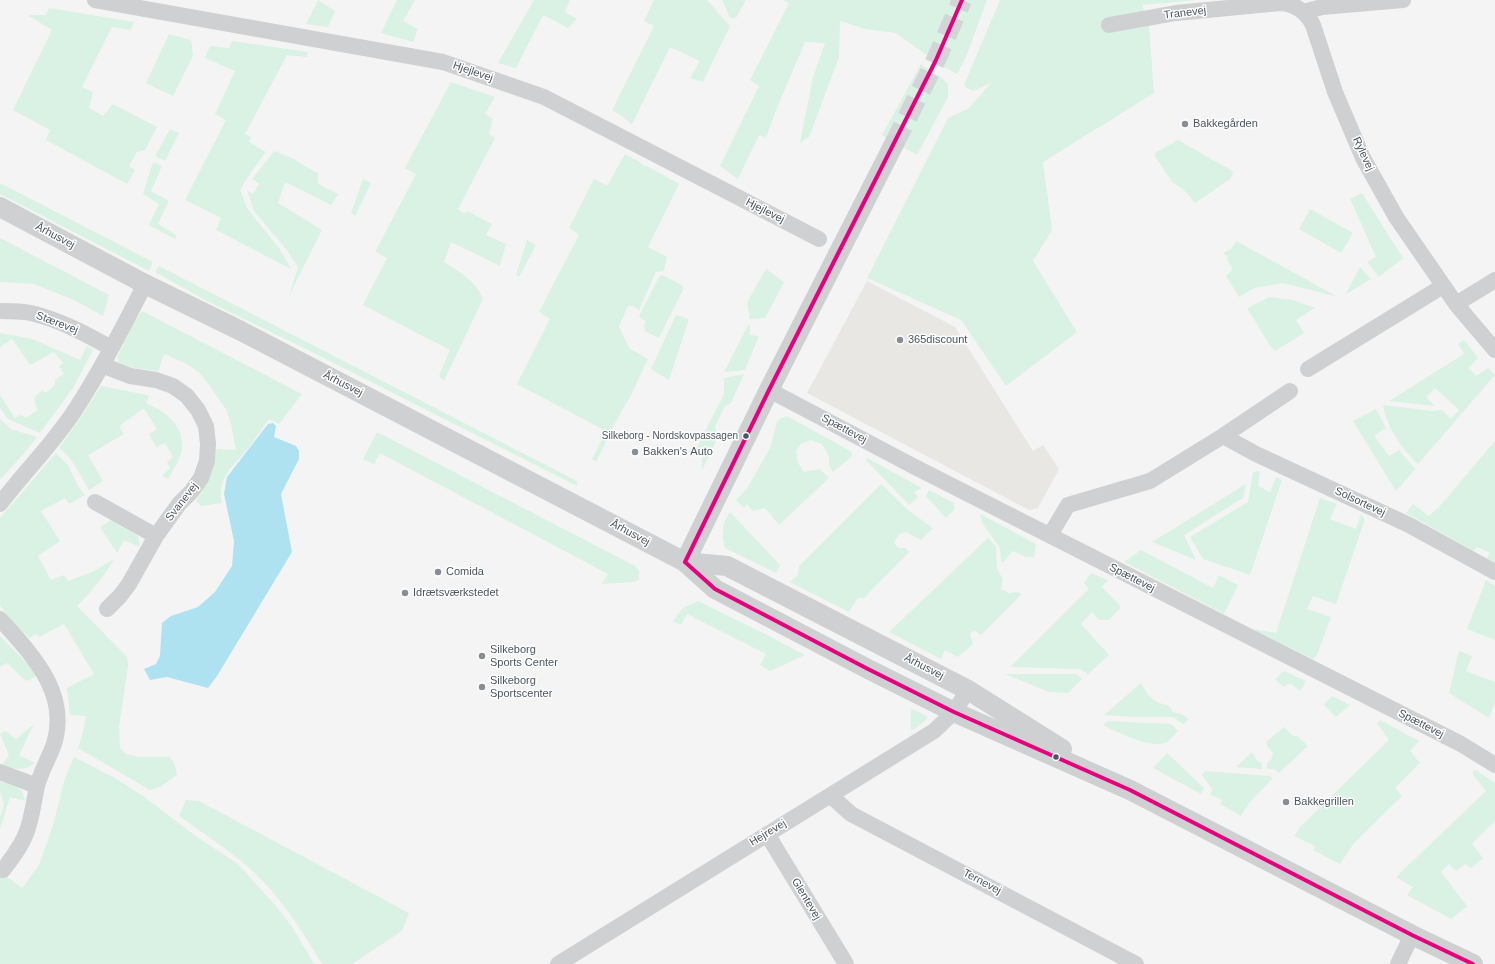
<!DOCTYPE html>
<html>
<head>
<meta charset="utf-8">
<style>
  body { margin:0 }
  canvas { display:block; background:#f4f4f4 }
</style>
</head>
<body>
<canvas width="1495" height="964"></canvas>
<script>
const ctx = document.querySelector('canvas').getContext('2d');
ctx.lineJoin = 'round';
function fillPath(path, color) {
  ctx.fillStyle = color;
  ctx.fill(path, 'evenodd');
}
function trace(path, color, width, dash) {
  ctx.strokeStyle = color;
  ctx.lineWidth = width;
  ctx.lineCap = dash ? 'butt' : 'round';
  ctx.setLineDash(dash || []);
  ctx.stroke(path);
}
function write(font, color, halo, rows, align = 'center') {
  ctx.font = font + ' Helvetica,sans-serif';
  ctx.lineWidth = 3;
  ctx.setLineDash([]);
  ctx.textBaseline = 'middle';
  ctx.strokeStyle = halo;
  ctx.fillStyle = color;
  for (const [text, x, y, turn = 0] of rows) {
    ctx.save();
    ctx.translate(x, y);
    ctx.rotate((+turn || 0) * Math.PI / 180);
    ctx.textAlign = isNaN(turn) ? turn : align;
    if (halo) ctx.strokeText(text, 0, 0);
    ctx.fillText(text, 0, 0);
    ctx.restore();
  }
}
fillPath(new Path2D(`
  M867,281L955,327L1033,451L1043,445L1059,469L1038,508L1029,510L807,393Z`), '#e8e7e3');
fillPath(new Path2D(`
  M318,0L335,11L328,27L306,24Z
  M397,0H415L403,21L418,29L413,42L381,33Z
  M534,0H570L565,12L577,19L568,28L543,15L516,68L498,63Z
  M654,0H707L730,26L703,82L690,78L700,61L670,47L632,124L620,115L612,110L654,26L644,21Z
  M722,0H746L736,18H730Z
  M782,0H987L966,57L957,74L942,66L896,33L865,29L840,21L839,57L809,137L800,143L813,77L825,43L805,42L776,110L766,138L759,135L738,179L720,166L759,86L750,80L789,3Z
  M1000,0H1197L1142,5L1149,26L1154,93L1043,162L1052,230L1033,261L1077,332L1006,386L961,320L867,278L948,118L969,108L992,82L974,91L967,88L964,85Z
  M49,8L134,22L131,30L112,27L82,87L93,92L89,108L103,116L113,104L157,127L145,150L137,152L129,166L135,170L127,184L46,140L50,130L13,110L52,30L29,16L30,15H46Z
  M169,34L191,40L193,56L173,96L146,83Z
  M232,41L308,52L307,57L287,55L245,134L251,137L249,142L266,152L251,172L240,190L247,208L281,251L291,269L216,230L221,218L185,200L226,120L215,114L235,71L205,58L210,46L229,48Z
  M921,64L943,79L948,84V97L917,155L882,135Z
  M451,82L495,97L485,114L493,119L489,134L495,138L458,209L465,214L467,211L492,224L486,235L506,244L500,266L451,242L444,262C460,272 476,281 483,299L444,381L439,376L450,350L363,305L387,258L375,252L416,174L405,168Z
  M170,129L179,133L165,161L155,156Z
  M1178,140L1234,172L1230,179L1195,203L1184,190L1172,182L1155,156V153Z
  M274,151L292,158L308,168L318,173V184L338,194L331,205L285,182L278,203L322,230L289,296L298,267L286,249L254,211L247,190L253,194L259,184L252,179Z
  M625,154L638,161L644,166H647L679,184L648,247L667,257L664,271L656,272L639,310L633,306H628L619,326L629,348L648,359L632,393L615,423L596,462L592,459L606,431L517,384L550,319L539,312L579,235L569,228L594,179L607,186Z
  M153,162L162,166L151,191L169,201L158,224L177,236L175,239L149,225L159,204L143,194Z
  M363,179L371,183L355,216L351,213Z
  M0,183L153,262L149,271L0,194Z
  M1362,193L1403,258L1379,277L1367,262L1376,257L1350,199Z
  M1310,209L1353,233L1341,253L1299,229Z
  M0,238L109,295L103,316L74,300L34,284L0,282Z
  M527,240L536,245L519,277L516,275Z
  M1236,241L1338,297L1283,283L1254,288L1239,297L1226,276L1233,269L1227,260L1228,257L1223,253L1231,249Z
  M159,266L577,481V486L306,349L207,301L155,272Z
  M1360,267L1371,279L1346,294Z
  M766,269L784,282L765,318L750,319L747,302Z
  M662,275L682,285L683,290L659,338L645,331L644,326L646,322L639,316L659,277Z
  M1269,297L1293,300L1315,308L1296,320L1304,333L1275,351L1271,347L1247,308Z
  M142,311L302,394L279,424L269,419C262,428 256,438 249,447C235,465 216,477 222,503L201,506L196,501L209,479L217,449L236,450L231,424L226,409L201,374L187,364L164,354L158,371L135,368L120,364L117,358L134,323Z
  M676,315L689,319L669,380L651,369Z
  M748,325L750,326V335L759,336L745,370L724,372Z
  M0,333L32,339L80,360L87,346L93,350L73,388L40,433L8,419L0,408V395L15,418L21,415L26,418L37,410L34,398L42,390L46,393L55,385V380L64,374L59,366L63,363L54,352L30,365L12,339L0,347Z
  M1464,340L1478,358L1469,368L1476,376L1488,368L1495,375L1418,464C1402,449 1387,428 1383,405L1432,411L1442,410L1451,419L1459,410L1435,388L1426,397L1435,406L1389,401L1464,354L1458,344Z
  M744,374L731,403L725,406L715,427C720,440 708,458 702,470V459L704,455L697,447L724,394V378Z
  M101,386L147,395L149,396L146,403C163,410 183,424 182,445C182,458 174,469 168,479L162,476L170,468L167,462L173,457L165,443L156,447L149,434L157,429L145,410L143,409L119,426L124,434L88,455L103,481L89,490C80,475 73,458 59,448L82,416Z
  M1376,409L1386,428L1374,436L1389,456L1399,450L1415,469L1396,491L1353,421Z
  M787,416L852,452L851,457L833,472L829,465V456L822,444L810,440L801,444L796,451L798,463L804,472L820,469L829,478L779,525L765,508L753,511L747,504L744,508L736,500L748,487L770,448L777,422L781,418Z
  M0,419L11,429L37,437L26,451L0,480Z
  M377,432L635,566L639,571V580L632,582L602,584L608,574L380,453L374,464L363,459Z
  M1495,441V563L1487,558L1490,553L1477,547L1474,551L1406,513L1413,504L1429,516L1439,507Z
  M56,453L68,465L78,486L85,495L69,504L65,498L41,511L60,541L38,556L51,580L64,575L68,581L92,572L114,559C104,577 92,591 77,606L127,657L128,666L119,727L120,748L126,754L138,757H170L174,763L177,775L160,787L150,790L78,748L82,736L86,716L70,715L67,688L94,674L64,624L39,637L36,634L30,638L16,627L0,605V518Z
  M867,458L922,488L914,492L918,497L909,505L866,460Z
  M1260,471L1258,486L1270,492L1276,477L1282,480L1250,575L1203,559L1190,537L1248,502L1253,472Z
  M881,484L908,510L933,528L921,540L906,532L899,534L894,543L898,548H906L909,552L864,598H858L849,612L790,582L798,575L799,566Z
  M1246,484L1243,498L1184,535L1196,560L1152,542Z
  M929,490L954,503V510L946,518L926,496Z
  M1320,498L1337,504L1330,519L1356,529L1361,514L1365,519L1336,604L1313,596L1307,609L1331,617L1317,655L1313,659L1252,629L1276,633Z
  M730,512L780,565L776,573L725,548C722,533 721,525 730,512Z
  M980,514L1036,544L1034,557H1025L1013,551C1009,554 1006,561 1001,563L1000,548L982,523Z
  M111,520L138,536L140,547L124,540L117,553L100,527Z
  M988,538L996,547L997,569L1003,579L1001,589L1009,593L1018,592L1022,594L981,635L974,630L970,634L973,644L958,657L945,650L941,659L889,632Z
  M1141,550L1213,588L1219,575L1238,585L1224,614L1124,562Z
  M1091,573L1108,580L1102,587L1121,607L1109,620H1099L1092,612L1081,624L1109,655L1088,674L1080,669L1010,667L1089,589L1084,583Z
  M1486,580L1495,586V640L1467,629Z
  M698,601L767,635L805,655L770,671L760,665L766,654L687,614L681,625L673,621L683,608Z
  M0,636L39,675L26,681L7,663L0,667Z
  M1459,651L1472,656L1466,671L1495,682V702L1489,718L1449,693Z
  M1284,671L1306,681L1300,691L1290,683L1283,687L1275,679Z
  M1005,674H1077L1082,679L1068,693L1049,692Z
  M1141,683C1149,698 1152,701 1169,706C1174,716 1176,711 1183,715C1185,716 1187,718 1189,720L1183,724L1173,717H1136L1104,715Z
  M1332,696L1350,705L1336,717L1324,705Z
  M911,708L928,717L925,721L911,731Z
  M1380,720L1419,741L1410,751L1420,763L1395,788L1402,796L1354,843L1340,864L1313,850L1315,846L1294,836L1300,827L1389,740L1377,723Z
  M1107,721L1171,724L1178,731C1175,734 1171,739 1167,742C1151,750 1118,732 1103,725Z
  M34,724L19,755L35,763C24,771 15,770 3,764L9,755L0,734L5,731L16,739Z
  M1284,727L1293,736H1297L1308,746L1279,773L1274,769H1267V763L1271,760L1273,753L1267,746L1266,742Z
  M1252,752L1257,761L1262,763V769L1236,767Z
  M1167,753L1204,788L1201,794L1153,768Z
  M74,757L115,778L143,796L197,837L238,864L275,905L291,925L314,964H0V872L22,888L39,865L53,825L64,781Z
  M1476,770L1495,783V821L1472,844L1483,858L1471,868L1465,864L1456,871L1449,864L1441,872L1467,906L1451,919L1407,895L1413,887L1396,877L1486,791L1473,775V771Z
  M1205,771L1270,776L1273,778L1249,803L1241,816L1220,804L1222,800L1211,795L1210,798L1212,789L1202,775Z
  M0,781L16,786L22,791L25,801L10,797L0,829V818L4,805L0,791Z
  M186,800L199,801L409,913L402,931L352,964H322C300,927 275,888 241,861C221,845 199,830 179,816Z`), '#d9f2e3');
fillPath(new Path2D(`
  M273,423L276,426L274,437L296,446L299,451V459L281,494L292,552L217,676L208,688L167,677L150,680L144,669L156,664L160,656L162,623L171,616L198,607L215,592L232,566L234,541L224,494L227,477L268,424Z`), '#aee2f0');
trace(new Path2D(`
  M894,144L936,60L962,0`), '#d2d4d7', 20, [20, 10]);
trace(new Path2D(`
  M95,0L443,62L544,97L819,239
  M1303,12L1322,7L1403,0
  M1109,25L1176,13L1280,3C1295,4 1306,11 1313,25L1335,92L1363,158L1396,217L1456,304L1495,350
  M1456,304L1495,280
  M0,311C10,311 21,311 31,313C60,320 86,334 111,348
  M102,365L130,376L156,380L173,386L187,396L198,410L206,426L208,444L207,461L201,478L191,492L179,504L156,536L129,584L120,596L107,609
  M1308,369L1443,286
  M769,390L913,466L1461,744L1495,765
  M1223,436L1256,454L1409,525L1495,572
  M95,502L156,536
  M0,504C25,471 55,442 77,407C102,368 124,326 145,284
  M1050,535L1068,505L1150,481L1223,436L1290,391
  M0,619C31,654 70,692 54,744C49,758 41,771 37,786C34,801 32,817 27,831C22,845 13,857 3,870
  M0,772L37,786
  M831,796L851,814L1136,964
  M767,834L846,964
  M558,964L934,731L954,712L968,690
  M1398,964L1412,935`), '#ced0d2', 16);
trace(new Path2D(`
  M0,207L145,284L241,331L685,562L715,589L866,668L954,712L1130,790L1412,935L1473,964
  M685,562L727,566L968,690L1062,749
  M685,562L769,390L894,144`), '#ced0d2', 20);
trace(new Path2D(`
  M685,562L715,589L866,668L954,712L1130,790L1412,935L1473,964
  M685,562L769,390L936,60L962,0`), '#e5007d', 4);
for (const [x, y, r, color] of [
  [1185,124,4,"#868d94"],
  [900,340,4,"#868d94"],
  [746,436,3.5,"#4a5661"],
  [635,452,4,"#868d94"],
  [438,572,4,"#868d94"],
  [405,593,4,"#868d94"],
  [482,656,4,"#868d94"],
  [482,687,4,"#868d94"],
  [1056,757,3.5,"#4a5661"],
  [1286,802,4,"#868d94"]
]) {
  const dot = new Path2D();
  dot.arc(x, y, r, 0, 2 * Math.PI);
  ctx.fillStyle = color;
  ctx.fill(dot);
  trace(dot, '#fff', 1.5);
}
write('10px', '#4a5661', '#fff', [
  ["Silkeborg - Nordskovpassagen",738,436]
], 'right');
write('11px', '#4a5661', '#fff', [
  ["Tranevej",1185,13,-7],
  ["Hjejlevej",473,72,19],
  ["Rylevej",1363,154,65],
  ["Hjejlevej",765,211,27],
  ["Århusvej",55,236,28],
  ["Stærevej",57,323,21],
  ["Århusvej",343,384,27],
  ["Spættevej",844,429,28],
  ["Svanevej",182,502,-52],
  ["Solsortevej",1360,502,25],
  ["Århusvej",630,533,28],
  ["Spættevej",1132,578,27],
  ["Århusvej",924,667,27],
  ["Spættevej",1421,724,27],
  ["Hejrevej",768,833,-31],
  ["Ternevej",982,882,28],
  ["Glentevej",806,899,59]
]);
write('11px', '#4a5661', '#fff', [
  ["Bakkegården",1193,124],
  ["365discount",908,340],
  ["Bakken's Auto",643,452],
  ["Comida",446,572],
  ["Idrætsværkstedet",413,593],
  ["Silkeborg",490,650],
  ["Sports Center",490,663],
  ["Silkeborg",490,681],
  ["Sportscenter",490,694],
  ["Bakkegrillen",1294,802]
], 'left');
</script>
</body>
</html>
